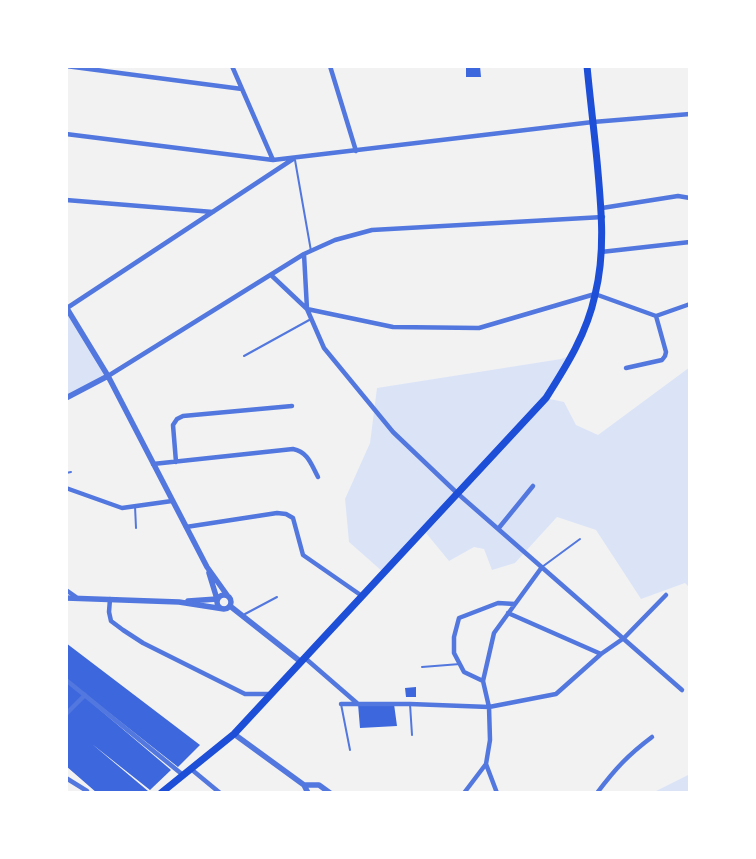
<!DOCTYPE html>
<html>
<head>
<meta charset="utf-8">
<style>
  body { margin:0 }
  #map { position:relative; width:756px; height:859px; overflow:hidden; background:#f2f2f2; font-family:Figtree,sans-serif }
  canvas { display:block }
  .frame { position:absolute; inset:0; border:68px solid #fff; pointer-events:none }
</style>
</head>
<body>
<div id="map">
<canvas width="756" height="859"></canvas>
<div class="frame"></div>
</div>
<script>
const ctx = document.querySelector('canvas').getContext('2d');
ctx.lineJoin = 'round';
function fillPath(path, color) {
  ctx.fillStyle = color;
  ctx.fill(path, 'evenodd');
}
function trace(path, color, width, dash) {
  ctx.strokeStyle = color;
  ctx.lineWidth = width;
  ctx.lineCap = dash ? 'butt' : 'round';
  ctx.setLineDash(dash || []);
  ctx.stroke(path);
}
fillPath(new Path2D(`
  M66,307L107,376L66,398Z
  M572,355L545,397L383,572L349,542L345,499L370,443L377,388L561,359Z
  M690,367V588L685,583L641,599L596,530L557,517L515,563L492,570L484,549L474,547L449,561L426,533L550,399L564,402L576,425L598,435Z
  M690,774V793H652Z`), '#dbe4f7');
fillPath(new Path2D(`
  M466,66H480L481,77H466Z
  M66,643L200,745L178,767L66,679Z
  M66,681L171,770L150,790L92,744L148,791L97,793L66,766Z
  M416,687V697H406L405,688Z
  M358,704H394L397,726L360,728Z`), '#3d67dc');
trace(new Path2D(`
  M295,160L311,251
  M244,356L311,319
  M66,473L71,472
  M135,506L136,528
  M542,567L580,539
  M245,614L277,597
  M422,667L460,664
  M341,704L350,750
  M410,704L412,735`), '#5277de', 2);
trace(new Path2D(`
  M66,66L242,89
  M232,66L273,160
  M330,66L356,151
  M66,134L273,160L593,122L690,114
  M66,200L213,212
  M602,208L678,196L690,198
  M601,252L690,242
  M304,254L307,309
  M271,275L307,309L324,348L393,432L457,493L682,690
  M67,308L293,159
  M307,309L393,327L479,328L595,294L656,316L690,304
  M626,368L662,360L665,356L666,352L656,316
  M108,376L304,254L335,240L372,230L603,217
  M176,462L173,425L177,419L183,416L292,406
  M153,464L293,449C308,452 311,464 318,477
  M66,488L122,508L172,501
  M186,527L277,513L286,514L293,518L303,555L362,596
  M498,529L533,486
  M66,590L76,597
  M110,599L109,612L111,621L123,630L143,643L245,694H271
  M508,613L601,654
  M305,658L358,704
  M66,680L183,775
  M483,681L464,672L454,653V637L459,618L498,603L515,604
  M341,704H410L489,707L556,694L601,654L624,638L666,595
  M66,714L85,695
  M191,769L220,793
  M66,778L87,791
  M464,793L486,764
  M497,793L486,764L490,740L489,707L483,681L494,633L542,567
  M597,793C615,769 628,755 652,737`), '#5277de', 4.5);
trace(new Path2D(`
  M66,307L108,376L207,567L227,595
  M66,398L108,376
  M217 602a7 7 0 1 1 14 0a7 7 0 1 1-14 0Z
  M66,598L179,602L224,609
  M188,601L217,599L209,573
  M230,606L301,662
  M234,734L304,785L308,793
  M304,785H319L330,793`), '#5277de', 5.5);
trace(new Path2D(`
  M161,793L234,734L546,398C567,365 587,333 595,295C606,251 601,206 597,161C594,130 590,98 587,66`), '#1d4ed8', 7);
</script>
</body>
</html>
